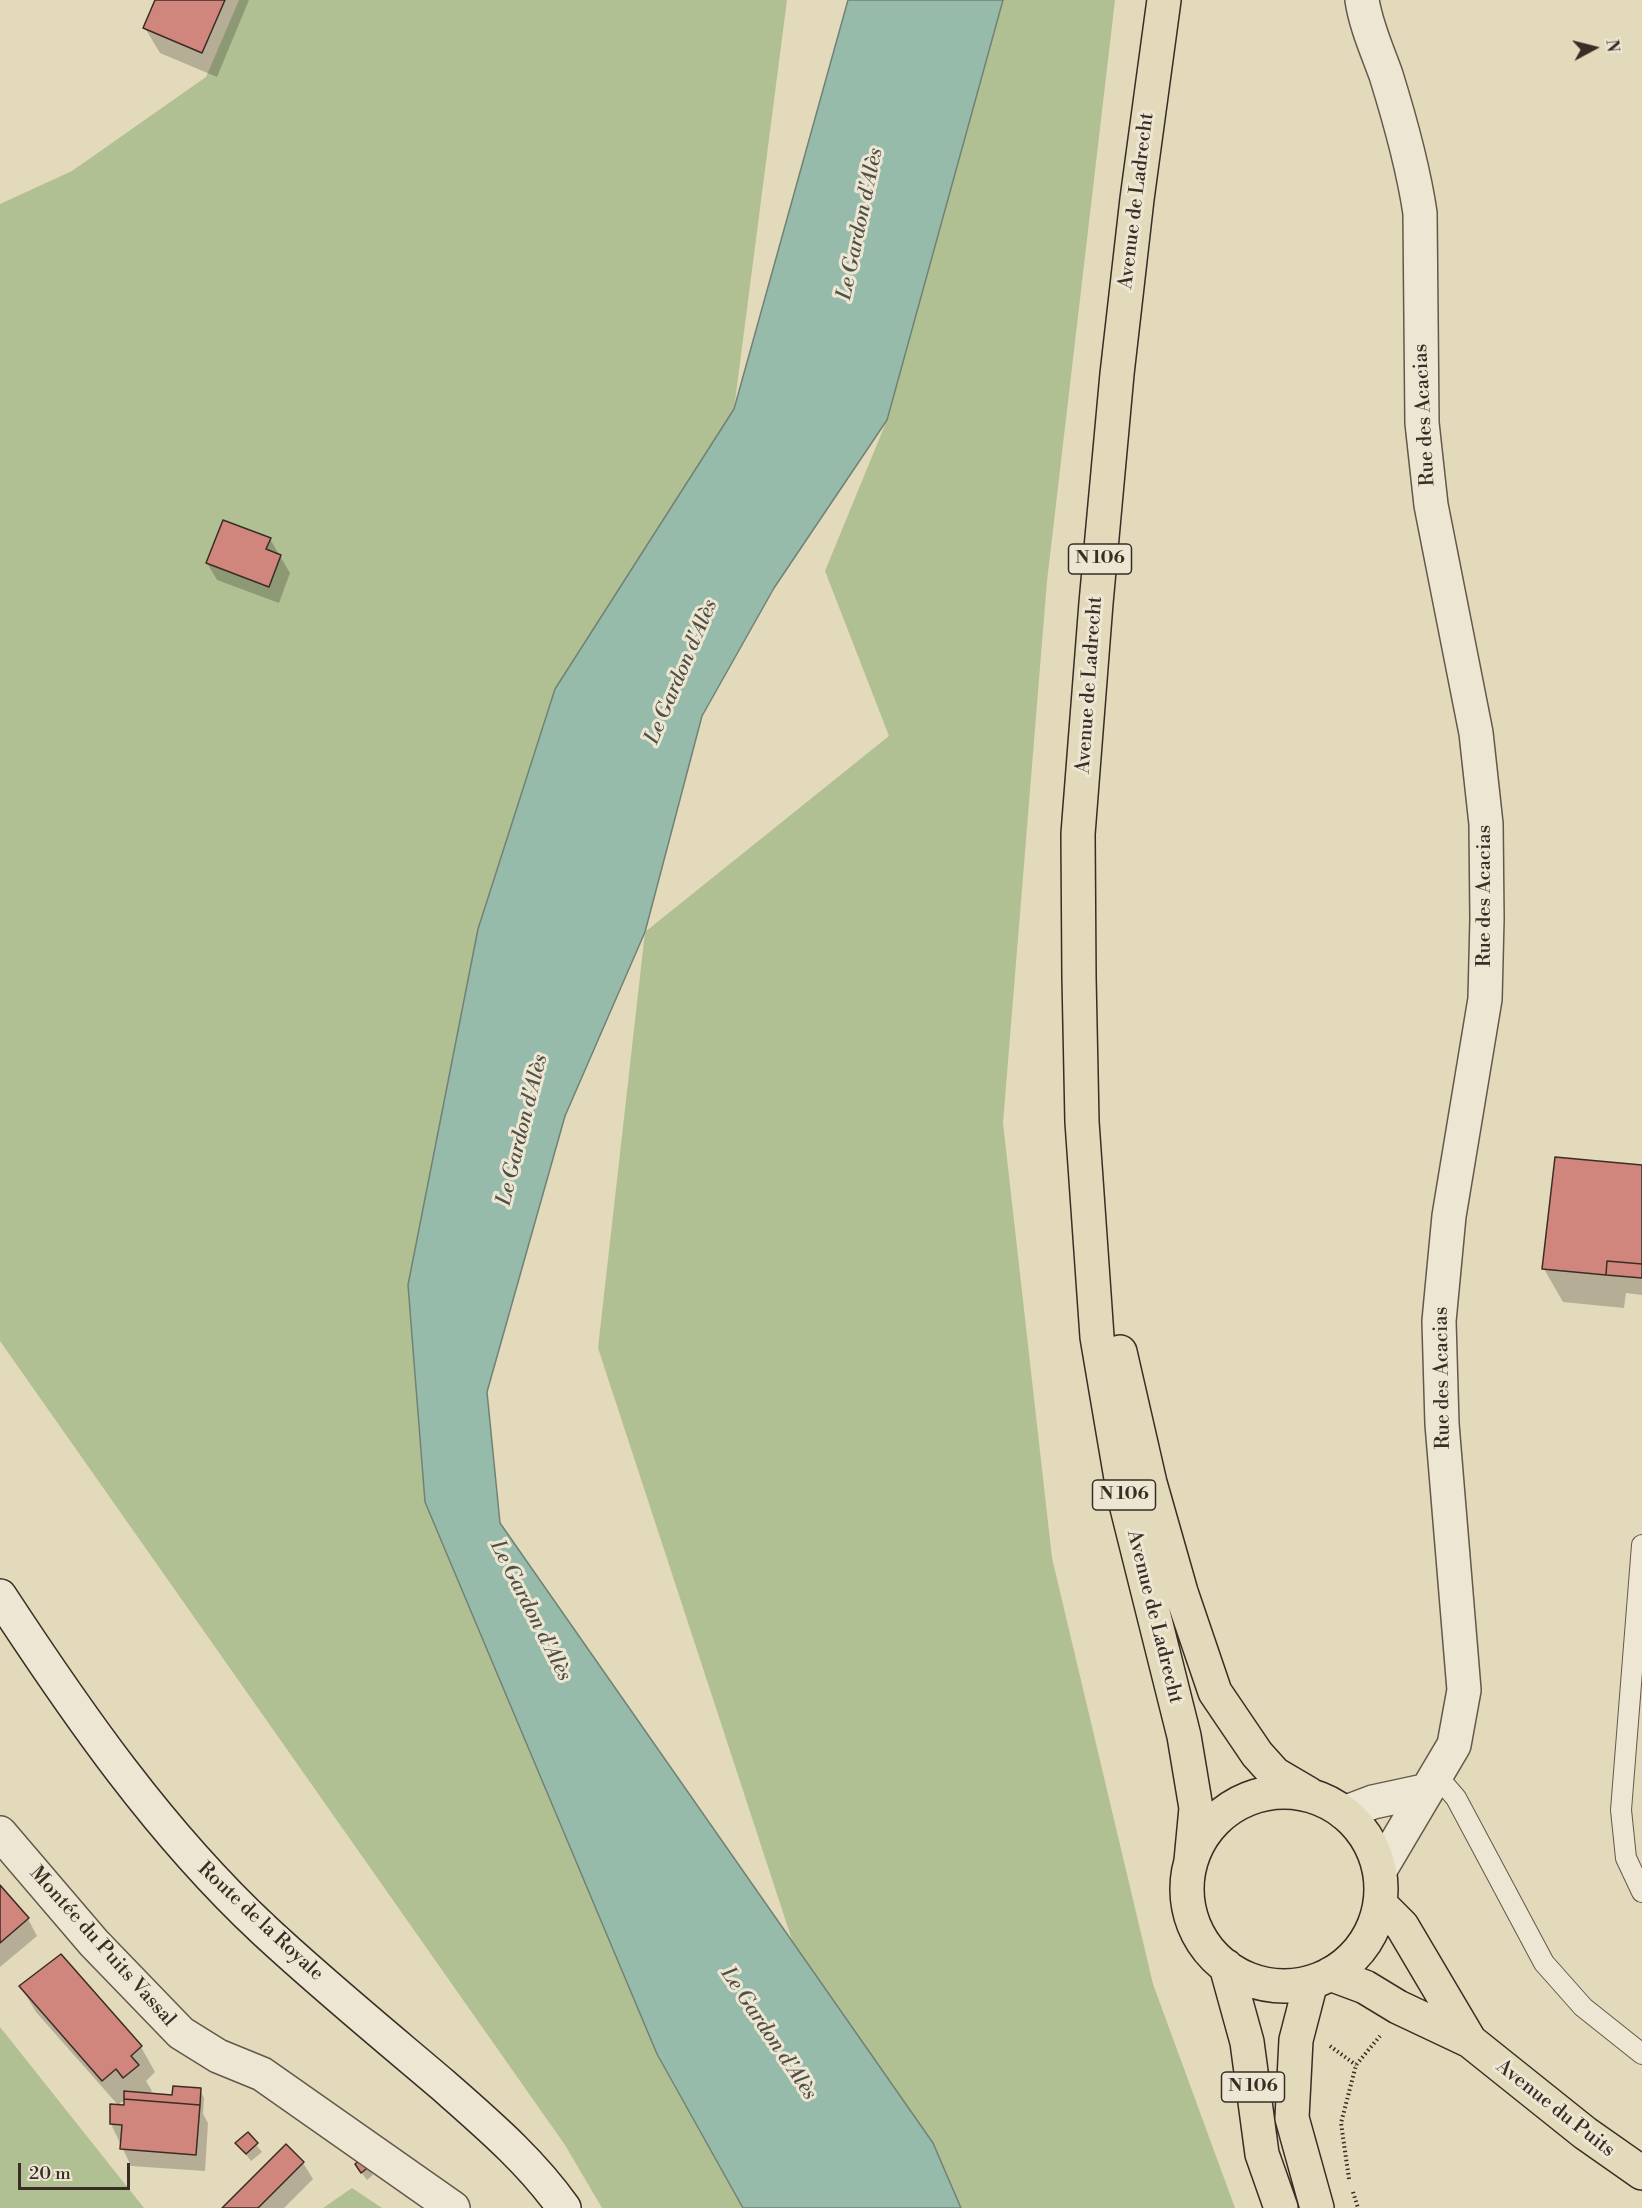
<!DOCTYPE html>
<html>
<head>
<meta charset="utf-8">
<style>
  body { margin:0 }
  #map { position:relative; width:1642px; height:2208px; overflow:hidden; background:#e3d9bb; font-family:"Libre Bodoni",serif }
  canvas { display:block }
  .north { position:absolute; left:1564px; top:18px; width:60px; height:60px; -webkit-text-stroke:4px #ede6d3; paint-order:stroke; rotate:83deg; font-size:16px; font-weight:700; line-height:24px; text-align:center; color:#3a2d25 }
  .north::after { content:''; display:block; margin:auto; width:21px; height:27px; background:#3a2d25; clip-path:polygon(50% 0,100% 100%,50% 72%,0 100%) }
  .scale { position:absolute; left:18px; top:2163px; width:112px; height:27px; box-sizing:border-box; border:3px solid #3a2d25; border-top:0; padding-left:8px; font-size:18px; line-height:21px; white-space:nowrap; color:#3a2d25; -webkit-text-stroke:4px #ede6d3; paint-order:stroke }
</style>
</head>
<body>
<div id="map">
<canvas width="1642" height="2208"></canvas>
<div class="north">N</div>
<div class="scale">20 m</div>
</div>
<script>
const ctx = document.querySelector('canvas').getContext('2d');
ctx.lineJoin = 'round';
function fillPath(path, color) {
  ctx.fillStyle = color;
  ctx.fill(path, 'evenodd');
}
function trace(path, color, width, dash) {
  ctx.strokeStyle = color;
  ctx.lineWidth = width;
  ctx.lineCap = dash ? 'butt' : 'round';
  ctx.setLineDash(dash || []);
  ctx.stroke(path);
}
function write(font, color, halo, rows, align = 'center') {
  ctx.font = font + ' "Libre Bodoni",serif';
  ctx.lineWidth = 6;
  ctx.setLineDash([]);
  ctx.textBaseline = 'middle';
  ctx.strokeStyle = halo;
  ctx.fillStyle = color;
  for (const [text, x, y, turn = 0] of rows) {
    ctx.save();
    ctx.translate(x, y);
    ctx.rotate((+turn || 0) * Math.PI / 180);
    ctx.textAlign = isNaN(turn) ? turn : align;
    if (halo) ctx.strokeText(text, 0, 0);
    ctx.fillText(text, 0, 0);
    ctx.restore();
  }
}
fillPath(new Path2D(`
  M239,0H787L734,409L555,689L478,929L408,1285L426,1502L657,2054L743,2208H602L565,2145L0,1341V204L72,171L206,77Z
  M1003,0H1115L1047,581L1003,1123L1052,1558L1153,1984L1235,2208H961L933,2143L793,1943L598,1348L645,932L889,736L825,571L887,420Z
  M0,2027L144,2208H0Z
  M352,2188L382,2208H323Z`), '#b1c092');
const water = new Path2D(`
  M848,0H1003L887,420L774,588L702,716L645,932L565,1116L487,1392L500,1523L933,2143L961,2208H743L657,2054L425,1502L408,1285L478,929L555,689L734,409Z`);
fillPath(water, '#96bbaa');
trace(water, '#718275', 1.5);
fillPath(new Path2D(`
  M156,0H249L217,77L160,53L145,28Z
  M270,539L290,573L279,603L217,580L207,563Z
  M1642,1166V1295L1626,1293L1624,1308L1563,1302L1544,1269Z
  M0,1888L28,1919L37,1936L0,1967Z
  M61,1956L141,2047L155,2072L146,2081L152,2091L148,2094L173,2096L200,2090L204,2098L203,2114L208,2123L205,2171L131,2166L111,2124L125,2107L126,2099L118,2105L36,2012L21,1987Z
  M247,2134L262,2152L251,2161L237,2143Z
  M303,2163L313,2179L284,2208H224Z
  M369,2167L373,2175L367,2180L361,2172Z`), '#0003');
const building = new Path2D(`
  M155,0H225L202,53L143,28Z
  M223,520L271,538L266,549L281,555L269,587L206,563Z
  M1555,1157L1642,1165V1264L1607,1261L1606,1275L1542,1269Z
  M1607,1261L1642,1264V1278L1606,1275Z
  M0,1885L29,1918L0,1943Z
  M61,1954L142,2046L131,2056L139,2065L123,2078L116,2069L102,2081L19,1986Z
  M173,2086L201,2088L200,2105L124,2099V2091L172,2095Z
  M124,2099L200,2105L196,2155L120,2149L122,2125L110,2124V2104L124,2105Z
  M248,2132L258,2143L246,2154L235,2143Z
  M286,2144L304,2162L258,2208H222Z
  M364,2157L370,2166L361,2173L355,2164Z`);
fillPath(building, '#d1867d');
trace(building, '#3a2d25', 1.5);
const service = new Path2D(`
  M1642,1545L1621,1810L1626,1858L1642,1892
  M1437,1776L1456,1798L1544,1963L1583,2007L1642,2054`);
const minor = new Path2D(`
  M1362,0C1366,26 1377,50 1386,75C1400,120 1413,166 1420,213L1422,423L1431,505L1476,733L1486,824L1487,919L1485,999L1449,1216L1439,1321L1442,1424L1464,1690L1454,1745L1380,1870
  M1344,1813L1373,1802L1424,1791
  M0,1833L94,1943L181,2033L218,2056L262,2074L453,2208`);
const secondary = new Path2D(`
  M0,1596C78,1715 160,1833 264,1930C322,1984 383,2034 443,2085C486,2123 530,2160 564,2208`);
const primary = new Path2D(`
  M1164,0L1137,199L1117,374L1096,603L1078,834L1079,977L1082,1122L1097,1337L1124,1496L1184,1736L1196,1808L1191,1861
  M1120,1352L1150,1483L1181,1592L1215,1692L1257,1754L1275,1774L1309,1794
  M1187 1889a97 97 0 1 1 194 0a97 97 0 1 1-194 0Z
  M1380,1904L1402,1926L1470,2041
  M1226,1966L1247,2042L1262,2154L1281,2208
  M1330,1974L1365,1987L1398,2007L1470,2041L1585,2133L1642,2173
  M1311,1982L1296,2040L1292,2118L1317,2208`);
trace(service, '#64584a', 22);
trace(minor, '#64584a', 36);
trace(secondary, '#3a2d25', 36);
trace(primary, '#3a2d25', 36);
trace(new Path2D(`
  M1330,2046L1356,2065
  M1349,2179L1341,2123L1356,2065L1380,2036
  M1353,2192L1358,2208`), '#3a2d25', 4, [1.5, 3]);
trace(service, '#ede6d3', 20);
trace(minor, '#ede6d3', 33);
trace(secondary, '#ede6d3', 33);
trace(primary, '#e3d9bb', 33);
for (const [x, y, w] of [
  [1100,559,63],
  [1124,1495,63],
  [1253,2087,63]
]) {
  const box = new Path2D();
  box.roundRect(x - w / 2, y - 15, w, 30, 4.5);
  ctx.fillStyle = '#ede6d3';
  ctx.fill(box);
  trace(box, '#3a2d25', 1.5);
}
write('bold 18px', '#3a2d25', null, [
  ["N 106",1100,559],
  ["N 106",1124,1495],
  ["N 106",1253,2087]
]);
write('20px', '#3a2d25', '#ede6d3', [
  ["Avenue de Ladrecht",1137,201,-83],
  ["Rue des Acacias",1425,415,-93],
  ["Avenue de Ladrecht",1090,685,-86],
  ["Rue des Acacias",1485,896,-90],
  ["Rue des Acacias",1443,1378,-91],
  ["Avenue de Ladrecht",1154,1617,76],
  ["Route de la Royale",260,1922,43],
  ["Montée du Puits Vassal",102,1947,48],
  ["Avenue du Puits",1555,2109,38]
]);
write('italic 21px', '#515046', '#ede6d3', [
  ["Le Gardon d'Alès",861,224,-78],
  ["Le Gardon d'Alès",682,672,-67],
  ["Le Gardon d'Alès",523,1130,-76],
  ["Le Gardon d'Alès",530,1611,63],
  ["Le Gardon d'Alès",768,2034,56]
]);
</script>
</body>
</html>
